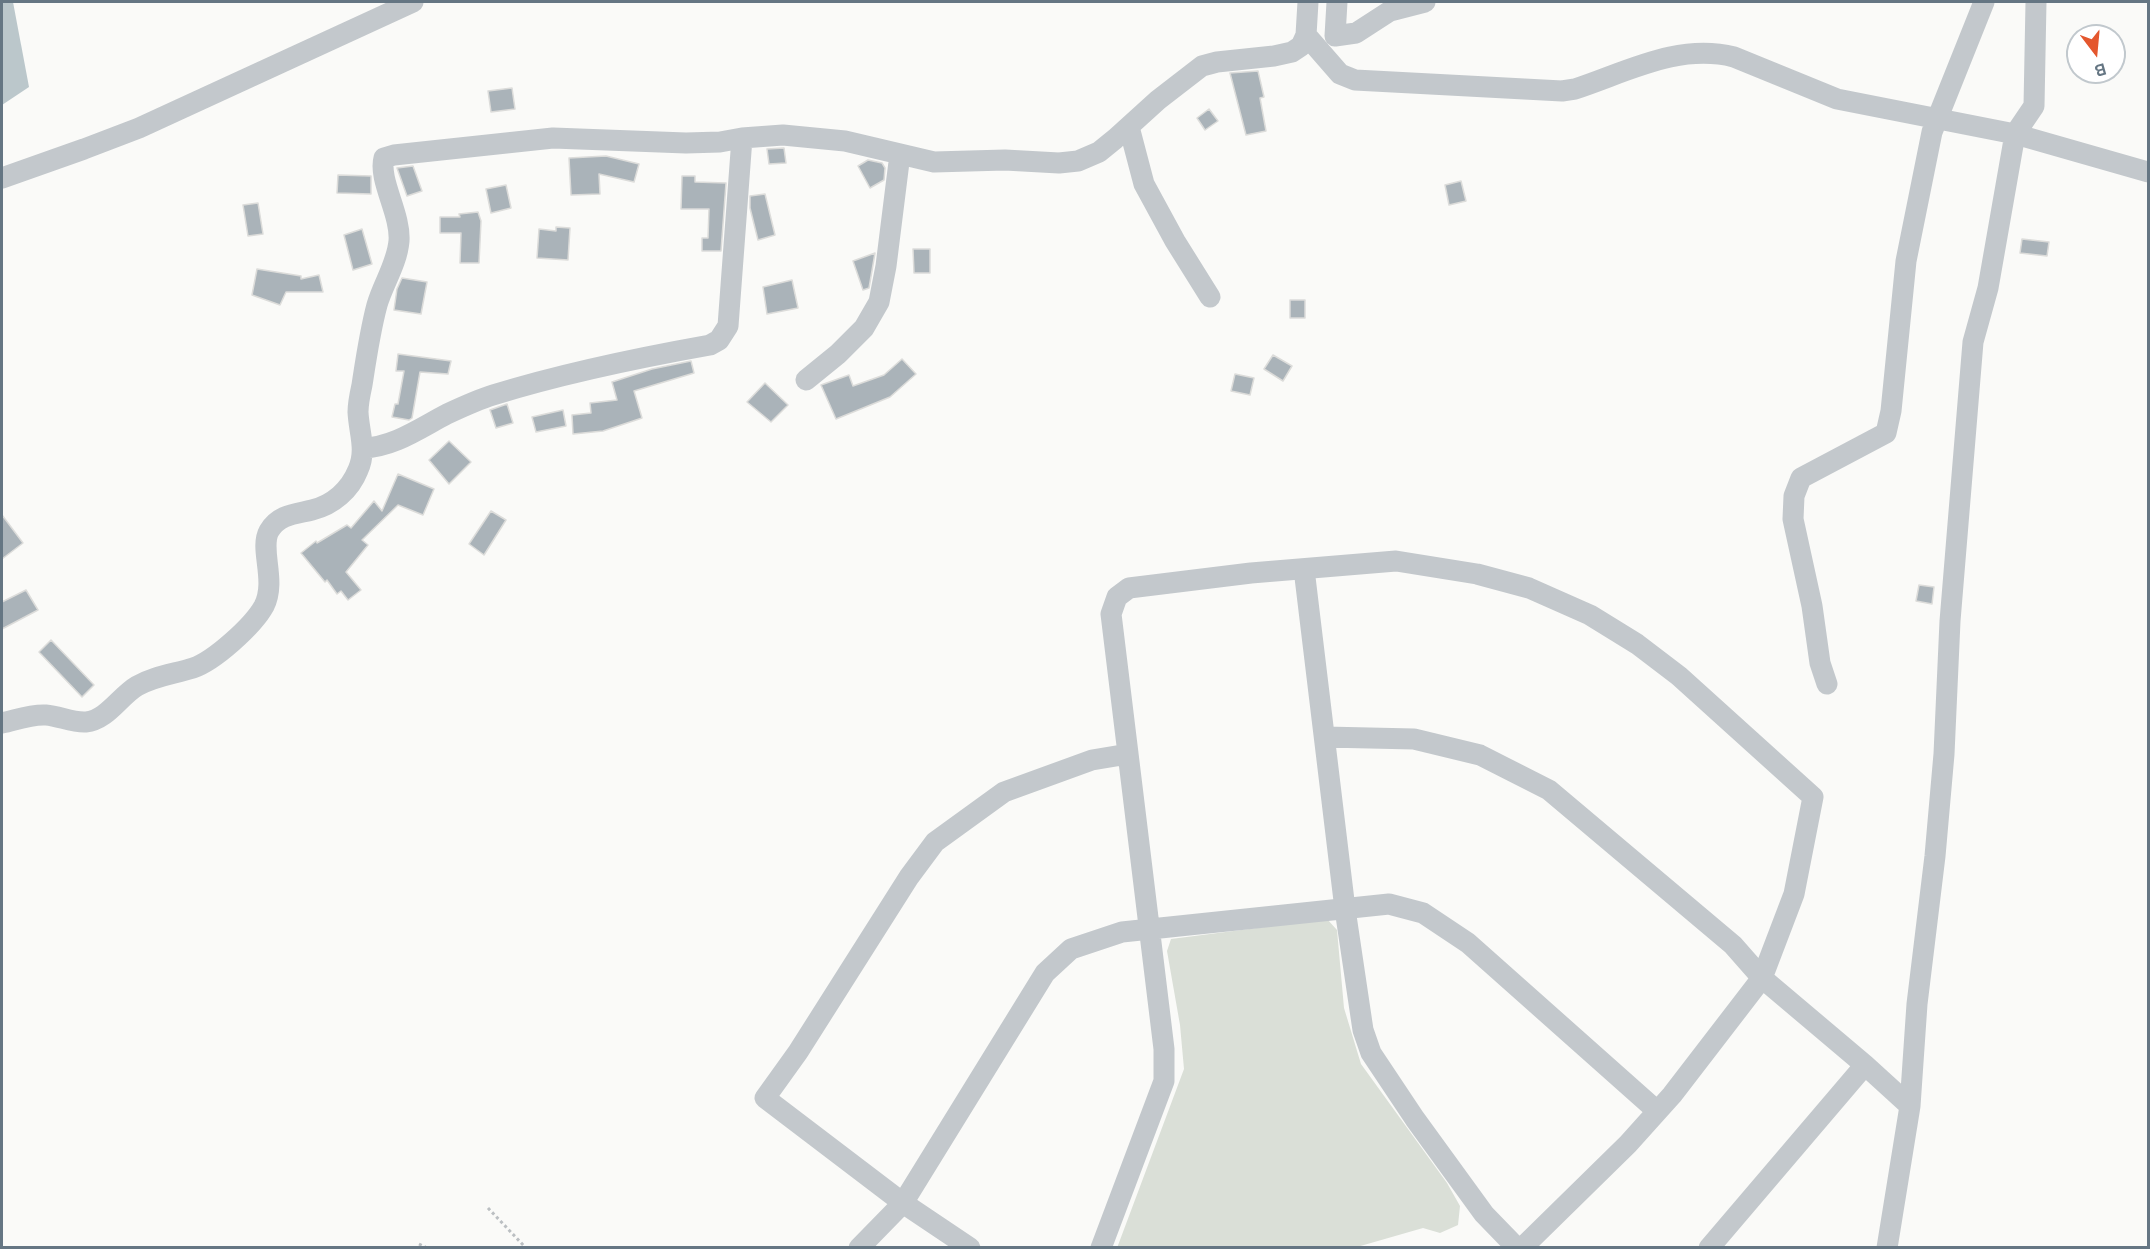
<!DOCTYPE html>
<html>
<head>
<meta charset="utf-8">
<style>
  body { margin:0 }
  #map { position:relative; width:2150px; height:1249px; overflow:hidden; background:#fafaf8; font-family:Raleway,sans-serif }
  canvas { display:block }
  .frame { position:absolute; inset:0; border:3px solid #657683; pointer-events:none }
  .north { position:absolute; left:2066px; top:24px; width:60px; height:60px; box-sizing:border-box; background:#fff; border:2px solid #c1c8cd; border-radius:50%; rotate:164deg; font-size:16px; font-weight:700; line-height:24px; text-align:center; color:#657683 }
  .north::after { content:''; display:block; margin:auto; width:21px; height:27px; background:#e4572e; clip-path:polygon(50% 0,100% 100%,50% 72%,0 100%) }
</style>
</head>
<body>
<div id="map">
<canvas width="2150" height="1249"></canvas>
<div class="frame"></div>
<div class="north">B</div>
</div>
<script>
const ctx = document.querySelector('canvas').getContext('2d');
ctx.lineJoin = 'round';
function fillPath(path, color) {
  ctx.fillStyle = color;
  ctx.fill(path, 'evenodd');
}
function trace(path, color, width, dash) {
  ctx.strokeStyle = color;
  ctx.lineWidth = width;
  ctx.lineCap = dash ? 'butt' : 'round';
  ctx.setLineDash(dash || []);
  ctx.stroke(path);
}
fillPath(new Path2D(`
  M1327,919L1337,930L1344,1008L1361,1064L1447,1183L1460,1206L1458,1225L1440,1233L1423,1228L1357,1247L1117,1248L1184,1069L1180,1025L1167,951L1171,939Z`), '#dadfd7');
fillPath(new Path2D(`
  M2,2H13L29,87L2,105Z`), '#bbc7cb');
const building = new Path2D(`
  M1258,71L1264,97L1260,98L1266,131L1246,135L1230,73Z
  M512,88L515,109L491,112L488,91Z
  M1209,109L1218,121L1205,130L1197,118Z
  M784,148L786,163L769,164L767,149Z
  M606,156L639,164L634,182L599,174L600,194L571,195L569,158Z
  M868,160L882,163L885,168L884,180L870,188L858,166Z
  M413,166L422,191L407,196L397,168Z
  M338,175L371,176V194L337,193Z
  M682,176H695V182L726,183L721,251H702V238H708L709,209H681Z
  M1461,181L1466,201L1449,205L1445,185Z
  M506,185L511,208L491,213L486,189Z
  M765,194L775,235L758,240L750,208V196Z
  M258,203L263,234L248,236L243,205Z
  M478,212L481,221L479,263H460L461,233H440V217H460L459,214Z
  M556,227L570,228L568,260L537,258L539,229L556,231Z
  M362,229L372,264L353,270L344,235Z
  M2022,239L2049,242L2047,256L2020,253Z
  M913,249H930V273H914Z
  M875,253L869,288L863,290L853,261Z
  M257,269L301,276V279L319,275L323,292H286L280,305L252,295Z
  M402,278L427,282L421,314L394,310L397,289Z
  M792,280L798,308L767,314L763,287Z
  M1290,300H1305V318H1290Z
  M398,354L451,361L448,374L420,372L412,418L409,420L392,417L395,404H398L404,371H396Z
  M1273,355L1292,366L1283,381L1264,369Z
  M902,359L916,374L890,397L836,419L821,385L849,375L853,386L884,375Z
  M691,361L694,373L634,391L642,418L603,431L573,434L572,415L591,413L590,403L617,400L612,382L652,369Z
  M1235,374L1254,378L1250,395L1231,391Z
  M765,383L788,405L771,422L747,402Z
  M507,404L513,423L496,428L490,410Z
  M563,410L566,426L536,432L532,417Z
  M449,441L471,462L449,484L429,460Z
  M398,474L434,489L423,515L398,505L362,540L368,545L346,572L361,590L348,600L341,591L337,594L327,580L325,582L301,553L316,541L317,543L347,525L351,528L374,501L382,511Z
  M491,511L506,520L484,555L469,544Z
  M2,515L23,543L2,559Z
  M1919,585L1934,587L1932,604L1916,601Z
  M26,590L38,610L2,629V602Z
  M51,640L94,685L82,697L39,652Z`);
fillPath(building, '#aab3b9');
trace(building, '#dcdcda', 1.5);
trace(new Path2D(`
  M488,1208L526,1248
  M419,1244L427,1248`), '#bbbfc2', 3, [3, 3]);
trace(new Path2D(`
  M1337,2L1335,36L1356,33L1390,11L1425,2
  M1306,35L1340,74L1355,80L1562,91L1575,89C1627,72 1678,43 1734,57L1837,99L2015,134L2148,172
  M1129,127L1144,184L1175,241L1210,297
  M2,178L84,149L139,128L413,2
  M806,380L838,354L864,328L879,302L886,266L900,154
  M363,448C394,447 420,428 447,414C462,407 477,400 493,395C564,373 637,358 710,345L719,340L728,326L742,138
  M1304,569L1345,909L1363,1030L1371,1053L1415,1119L1484,1214L1517,1248
  M1827,684L1820,663L1812,606L1793,519L1794,496L1801,478L1886,433L1891,411L1906,261L1932,132L1984,2
  M2,723C16,720 31,714 46,715C59,716 73,723 86,722C107,720 120,696 137,686C154,676 174,674 193,668C214,661 253,626 264,606C277,580 259,549 269,531C279,514 296,514 312,510C333,505 350,490 358,470C367,450 359,433 358,412C358,404 360,394 362,385C366,359 370,331 377,305C383,284 397,264 399,241C401,214 378,180 384,158L394,155L553,138L686,143L720,142L742,138L783,135L845,141L934,162L1005,160L1059,163L1078,161L1099,152L1115,139L1158,100L1202,66L1217,62L1274,56L1292,52L1301,46L1306,35L1308,2
  M1325,737L1414,739L1480,755L1549,790L1733,945L1762,978L1865,1065L1910,1106
  M1128,754L1092,760L1004,792L935,842L909,877L798,1052L765,1098L903,1203L1045,973L1071,949L1122,932L1389,904L1423,913L1468,943L1657,1111
  M859,1248L903,1203L970,1248
  M1101,1248L1164,1081V1049L1111,614L1117,597L1129,588L1251,573L1396,561L1477,574L1529,588L1590,615L1637,644L1679,676L1813,797L1794,894L1762,978L1672,1095L1628,1144L1522,1248
  M1709,1248L1865,1065
  M1887,1248L1910,1106L1917,1004L1935,856L1944,754L1950,621L1973,342L1988,288L2015,134L2034,106L2036,2`), '#c3c8cc', 21);
</script>
</body>
</html>
